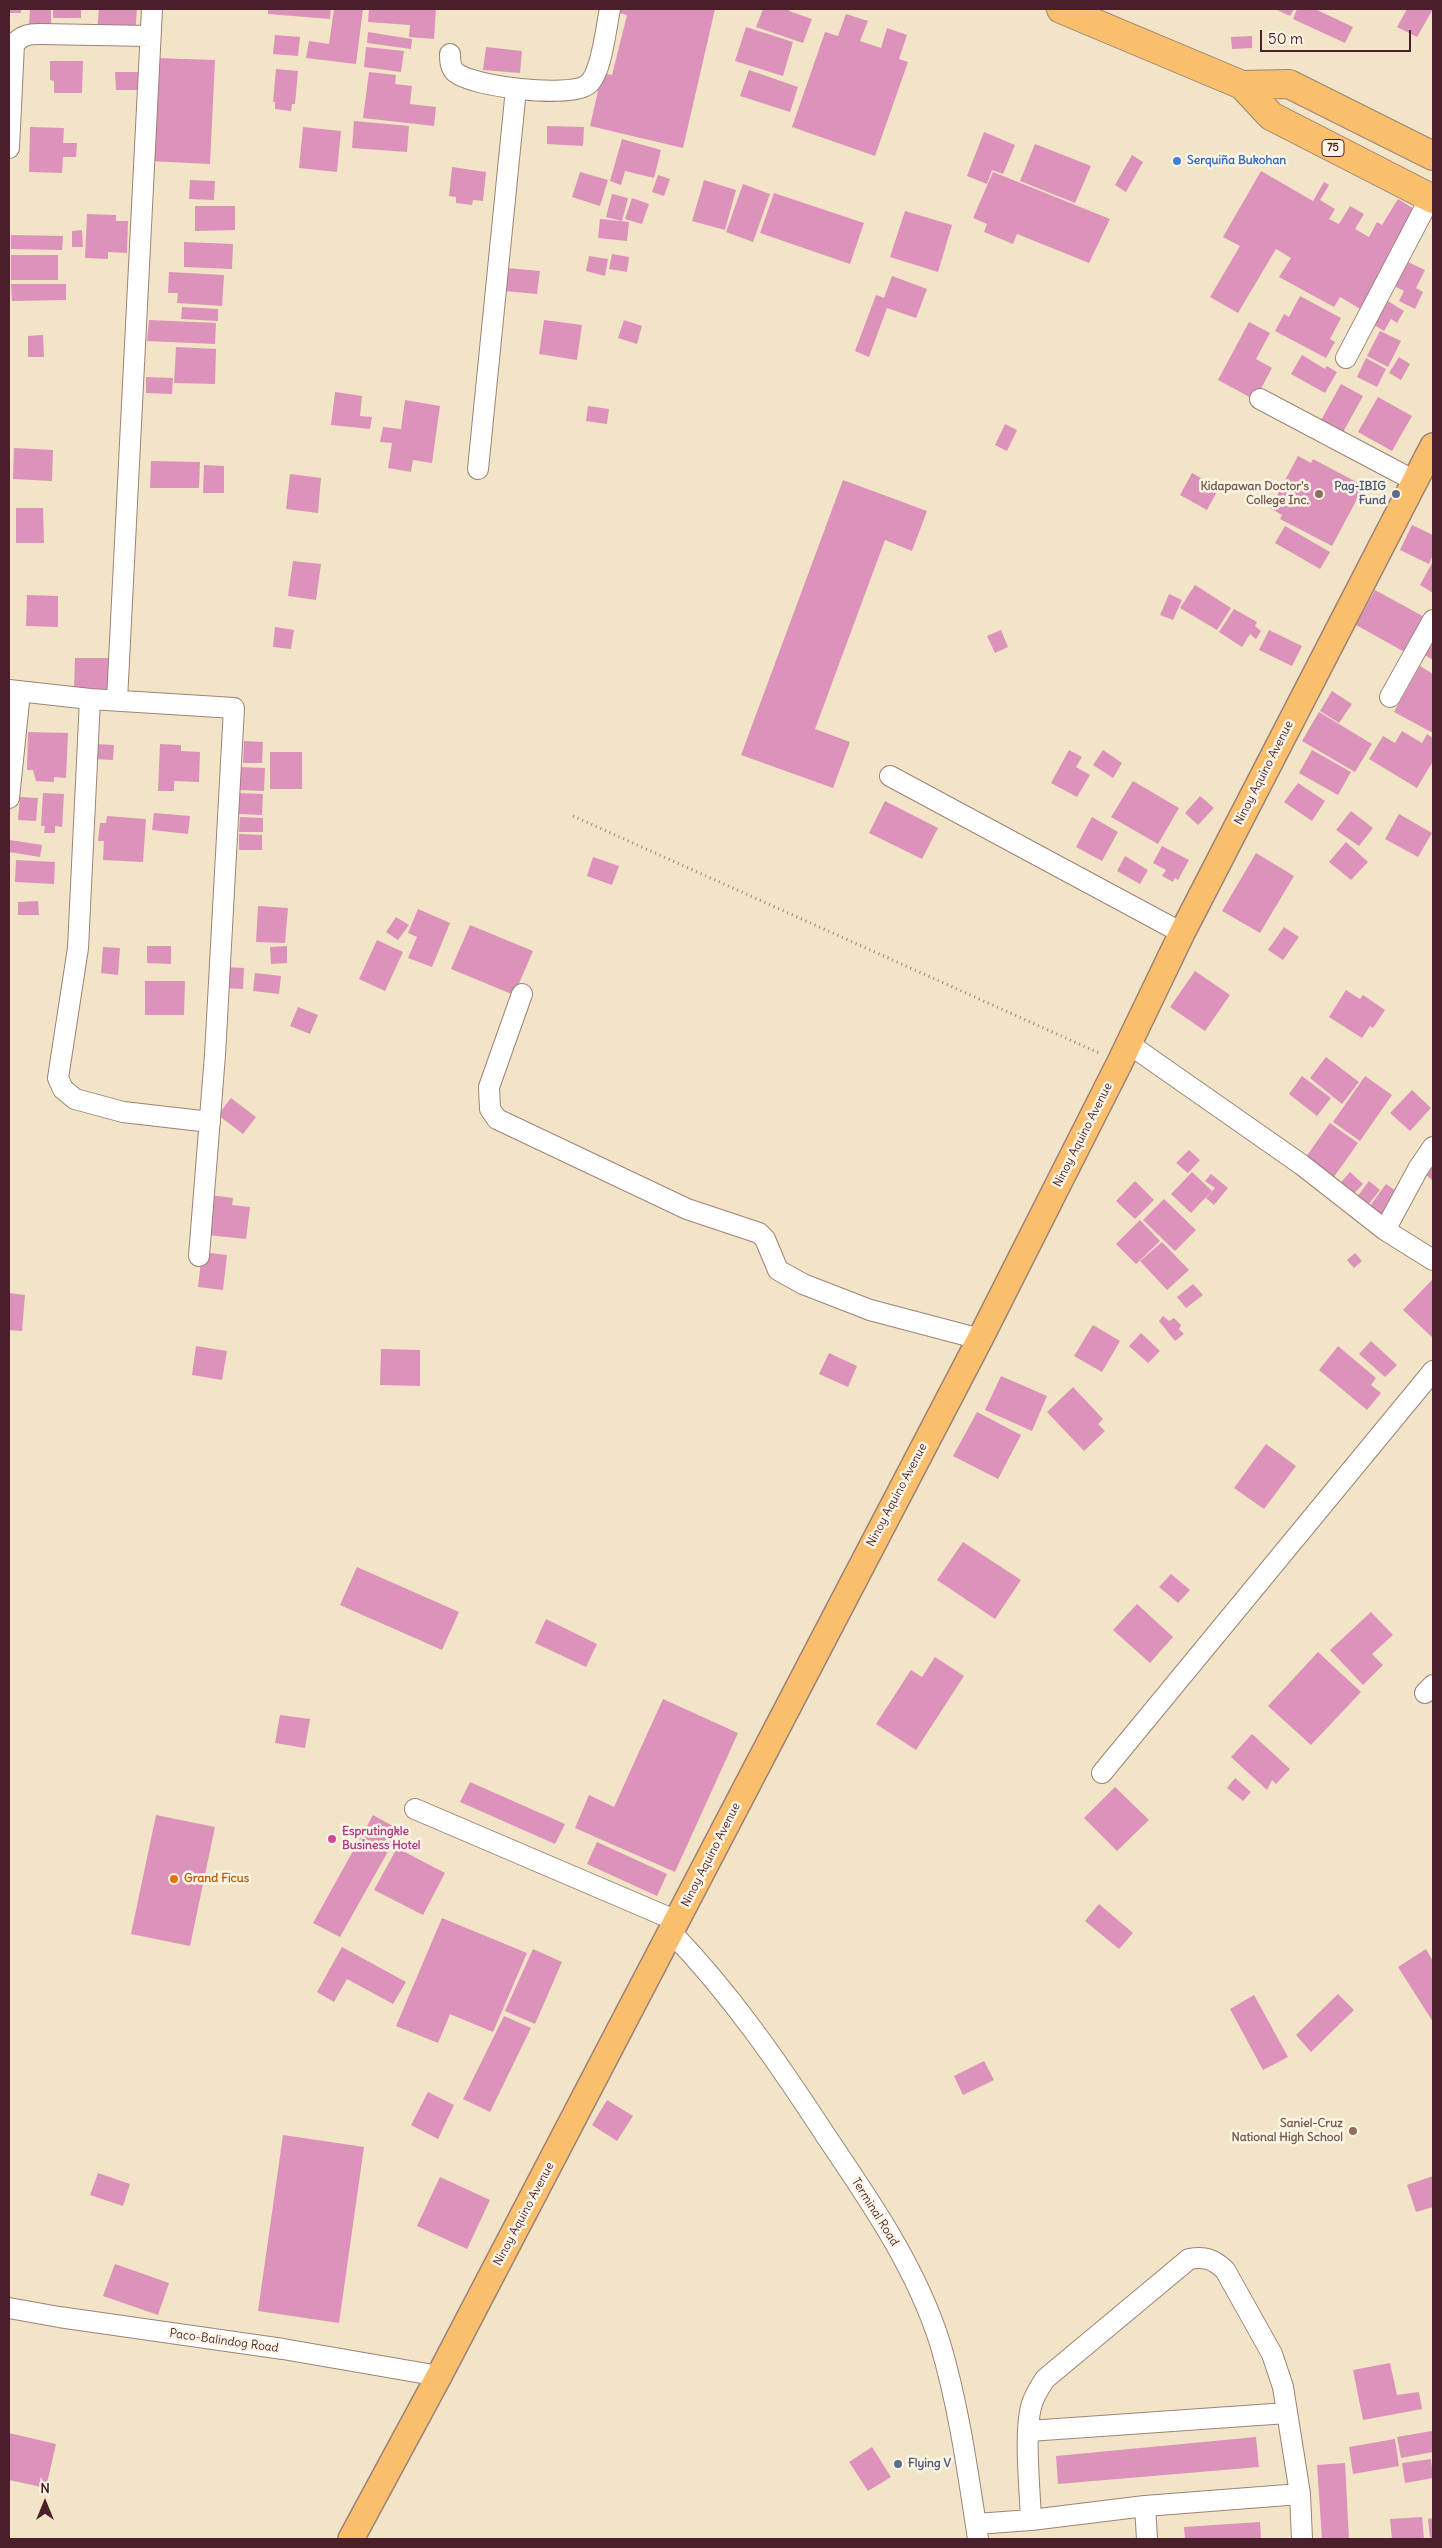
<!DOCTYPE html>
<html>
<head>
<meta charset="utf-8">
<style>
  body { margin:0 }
  #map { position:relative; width:1442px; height:2548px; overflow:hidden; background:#f2e4c6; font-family:Delius,sans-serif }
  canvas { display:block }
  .frame { position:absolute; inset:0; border:10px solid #4a1f2b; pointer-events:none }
  .north { position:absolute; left:20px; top:2478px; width:50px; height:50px; -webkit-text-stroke:4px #fcf5e5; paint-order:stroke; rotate:0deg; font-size:14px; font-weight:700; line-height:20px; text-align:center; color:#4a1f2b }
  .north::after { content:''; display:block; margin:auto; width:18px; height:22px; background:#4a1f2b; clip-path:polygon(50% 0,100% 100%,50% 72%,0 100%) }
  .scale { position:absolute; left:1260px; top:30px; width:151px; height:22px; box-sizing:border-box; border:2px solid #4a1f2b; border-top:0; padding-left:6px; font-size:15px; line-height:18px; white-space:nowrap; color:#4a1f2b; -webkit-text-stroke:4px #fcf5e5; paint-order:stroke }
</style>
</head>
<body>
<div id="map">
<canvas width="1442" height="2548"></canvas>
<div class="frame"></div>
<div class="north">N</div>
<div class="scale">50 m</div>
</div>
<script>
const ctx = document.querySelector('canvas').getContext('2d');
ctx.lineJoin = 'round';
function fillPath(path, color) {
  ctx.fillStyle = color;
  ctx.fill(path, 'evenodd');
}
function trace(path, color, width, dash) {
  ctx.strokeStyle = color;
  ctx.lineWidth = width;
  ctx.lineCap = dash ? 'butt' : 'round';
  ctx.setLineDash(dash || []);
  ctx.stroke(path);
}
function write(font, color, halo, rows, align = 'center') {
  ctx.font = font + ' Delius,sans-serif';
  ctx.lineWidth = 5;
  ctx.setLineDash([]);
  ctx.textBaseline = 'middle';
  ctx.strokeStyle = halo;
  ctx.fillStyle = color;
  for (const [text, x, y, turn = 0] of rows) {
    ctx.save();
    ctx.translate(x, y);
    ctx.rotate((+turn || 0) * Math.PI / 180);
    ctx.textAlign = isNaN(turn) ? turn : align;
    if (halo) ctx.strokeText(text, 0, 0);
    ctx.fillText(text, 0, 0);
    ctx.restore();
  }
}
fillPath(new Path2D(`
  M9,9H21V13H9Z
  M30,9H51V26L29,25Z
  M53,9H81V18H53Z
  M99,9H137L135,34L97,31Z
  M268,9H331L330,19L268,14Z
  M334,9H363L356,64L306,58L309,41L329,44Z
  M369,9H436L434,39L409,37L410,25L368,22Z
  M617,9H715L683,148L590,126L602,73L612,75L627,15L616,12Z
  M763,9H790L789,11L812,19L803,43L756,27Z
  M1275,9H1294L1290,16Z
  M1297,9H1315L1353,27L1345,43L1293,19Z
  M1407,9H1433L1417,37L1397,27Z
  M846,14L868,21L860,41L881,48L887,28L907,35L899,59L908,62L875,156L792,127L825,32L838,36Z
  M746,27L793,42L783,76L735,61Z
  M368,32L412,39L411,49L367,43Z
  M275,35L300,37L298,56L273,54Z
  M1252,36V48L1232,49L1231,37Z
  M366,47L404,51L401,72L364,67Z
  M486,47L522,51L520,73L483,70Z
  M155,58L215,60L210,164L150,161Z
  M50,61H83L82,93H54V81L50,80Z
  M276,69L298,71L295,104H292L291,111L275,109V102H273Z
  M749,70L798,87L790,112L740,96Z
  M115,72H140V90H116Z
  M369,72L396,75L395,84L412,86L410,104L436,107L434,126L363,118Z
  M354,121L409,126L407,152L352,148Z
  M547,126L584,127L583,146L547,144Z
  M30,127L64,128L63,143H77L76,157H63L62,173L29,172Z
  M303,127L341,131L337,172L299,168Z
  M984,132L1015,145L1003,174L992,170L987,184L967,176Z
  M622,139L661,150L654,178L625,171L621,185L610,181Z
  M1035,144L1091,166L1075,203L1020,181Z
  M1132,155L1143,162L1126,192L1115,185Z
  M452,167L486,172L483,201L473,200L472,205L456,203V197L449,196Z
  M1261,171L1313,201L1324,182L1329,185L1320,200L1335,209L1329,219L1339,224L1350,206L1364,214L1355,229L1369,237L1377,222L1382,225L1398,199L1414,209L1400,233L1406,236L1362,310L1340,297L1334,307L1279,277L1291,258L1276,249L1238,313L1210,297L1240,246L1223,237Z
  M580,172L608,180L600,206L572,197Z
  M993,172L1110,219L1089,263L1017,234L1013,244L984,232L987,224L973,218Z
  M658,175L670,179L664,196L652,192Z
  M190,180L215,181L214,200L189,199Z
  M704,180L736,190L725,230L692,221Z
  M743,184L770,194L753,242L726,232Z
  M774,193L864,223L850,264L760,233Z
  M612,194L628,198L622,221L606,217Z
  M632,198L649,204L642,224L625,219Z
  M195,206H235V230L195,231Z
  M905,211L952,225L938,272L890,257Z
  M87,214L116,215V221H128L127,253L108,252V259L85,258Z
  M600,219L629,222L627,241L598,238Z
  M82,230L83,247H72V231Z
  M11,235L63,236L62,250L11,249Z
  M184,242L233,244L232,269L184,267Z
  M612,254L629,257L627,272L609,269Z
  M11,255H58V280H11Z
  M589,256L608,259L605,276L586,271Z
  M1406,261L1425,270L1416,288L1423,292L1415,309L1399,301L1404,291L1394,286Z
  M507,268L540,271L537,294L504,291Z
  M169,272L224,275L222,306L177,303L178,293H168Z
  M892,276L927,289L916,318L887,308L869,357L855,351L876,295L884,298Z
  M11,284H66V300L12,301Z
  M1300,296L1341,318L1330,339L1335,342L1326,358L1275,331L1284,314L1289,317Z
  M1383,298L1404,311L1397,323L1391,319L1384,331L1369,322Z
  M182,307L218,309V321L181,319Z
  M149,320L216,323L215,344L147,341Z
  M544,320L582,325L577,360L539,354Z
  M624,320L642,326L637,344L618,338Z
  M1249,322L1270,333L1256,359L1272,368L1255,400L1218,380Z
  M1380,331L1401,341L1388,367L1367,356Z
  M43,335L44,357H28V336Z
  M176,347L216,349L215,384L174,383Z
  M1302,355L1325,369L1327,366L1337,372L1325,393L1291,374Z
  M1399,357L1410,364L1401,380L1389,373Z
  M1366,358L1386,369L1377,387L1357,377Z
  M146,377L173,378L172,394L146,393Z
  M1341,384L1363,396L1342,434L1320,422Z
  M335,392L362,396L360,416L372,417L370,429L331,425Z
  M1378,397L1412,416L1392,451L1358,432Z
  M405,400L440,406L432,463L413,460L411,472L388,468L392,443L380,442L383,427L401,429Z
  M588,406L609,409L607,424L586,421Z
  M1005,424L1017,430L1007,451L995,445Z
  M14,448L53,450L52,481L13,479Z
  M1298,456L1311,463L1313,459L1364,486L1332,546L1280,519L1282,515L1270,508Z
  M151,461L200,462L199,488H150Z
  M204,465L224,466V493H203Z
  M1192,473L1219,488L1207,510L1180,495Z
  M290,474L321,478L318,513L286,509Z
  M843,480L927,511L912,551L885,540L815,729L850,742L833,788L741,755Z
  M16,508H43L44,543H16Z
  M1412,525L1433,535V555L1429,564L1400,550Z
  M1285,526L1330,552L1320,569L1275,543Z
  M293,561L321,564L316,600L288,596Z
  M1432,563L1433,564V593L1420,585Z
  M1195,585L1231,608L1217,630L1180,608Z
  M1375,590L1430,620L1410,655L1356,625Z
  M1169,594L1182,600L1173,620L1160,615Z
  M27,595L58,596V627L26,626Z
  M1234,609L1257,622L1255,626L1261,631L1256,639L1250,634L1242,647L1219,632Z
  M275,627L294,630L291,649L273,647Z
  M1001,630L1008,647L995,653L987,636Z
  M1269,630L1302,646L1292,666L1259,650Z
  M1433,633V660L1421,653Z
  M75,658H110L109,691L74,690Z
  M1420,666L1433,674V733L1394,712Z
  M1332,691L1352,704L1339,723L1320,711Z
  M1319,712L1372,744L1355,772L1302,741Z
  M1402,731L1422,743L1427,734L1433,738V761L1417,788L1369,759L1383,736L1395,743Z
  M28,732L68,733L66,778L54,777V782L36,781L33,770H27Z
  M244,741L263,742L262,763H243Z
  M94,744L114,745L113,760L93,759Z
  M160,744L181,745V751L200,752L199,782L174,781V791H158Z
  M1069,750L1082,757L1076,767L1090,775L1077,797L1051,783Z
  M1103,750L1122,763L1113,778L1093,765Z
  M1312,750L1351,772L1338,795L1299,773Z
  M270,752H302V789H270Z
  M239,767L265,768L264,791L238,790Z
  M1133,781L1179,808L1158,844L1111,817Z
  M1298,783L1325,801L1312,821L1284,802Z
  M43,793L64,794L62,827L55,826V833H44L45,826H41Z
  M237,793L263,794L262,815L237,814Z
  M1200,796L1214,808L1198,825L1185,813Z
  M20,797L38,798L36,821L18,820Z
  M885,801L938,828L922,859L869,833Z
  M1351,811L1373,828L1359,846L1336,830Z
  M154,813L190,816L188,834L152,830Z
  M1399,814L1432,833L1418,857L1385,839Z
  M107,816L146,819L143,862L103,860L104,841H98L100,823H106Z
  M240,817L263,818V832H239Z
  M1092,817L1118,832L1102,861L1076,847Z
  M239,834L262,835V850H239Z
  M10,840L42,845L40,857L9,852Z
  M1346,842L1368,862L1351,880L1329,862Z
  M1162,846L1189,860L1178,880L1175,878L1173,882L1162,876L1166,870L1153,863Z
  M1256,853L1294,876L1260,933L1222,911Z
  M1125,856L1148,870L1140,884L1117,871Z
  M593,857L619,866L612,885L587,876Z
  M16,860L55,862L54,884L15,882Z
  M38,901L39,915H18V902Z
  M258,906L288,908L285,943L256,942Z
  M418,909L450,923L432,967L408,958L417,937L408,933Z
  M396,917L409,925L398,940L386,932Z
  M470,925L533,951L514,995L451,969Z
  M1284,927L1299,937L1283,960L1268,950Z
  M377,940L403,952L385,991L359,979Z
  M147,946H171V964L147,963Z
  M287,946V963L271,964L270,947Z
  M103,947L120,948L118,975L101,973Z
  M224,967L244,968L243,989L223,988Z
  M1195,971L1230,995L1205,1031L1170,1007Z
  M255,973L281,976L279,994L253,991Z
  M145,981H185L184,1015H145Z
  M1346,990L1360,999L1363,995L1385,1010L1373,1028L1370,1026L1362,1038L1329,1017Z
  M298,1007L318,1015L310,1034L290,1026Z
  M1326,1057L1359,1082L1342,1104L1310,1078Z
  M1302,1076L1331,1098L1317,1116L1289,1094Z
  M1365,1076L1392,1095L1360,1141L1333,1122Z
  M1412,1090L1431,1108L1410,1131L1390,1113Z
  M231,1098L256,1117L243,1134L218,1115Z
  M1330,1123L1358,1143L1331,1181L1303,1161Z
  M1189,1150L1200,1160L1188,1173L1176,1163Z
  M1433,1164V1181L1425,1174Z
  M1192,1172L1212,1191L1191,1213L1171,1194Z
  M1350,1172L1363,1184L1349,1199L1336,1188Z
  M1211,1174L1228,1188L1214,1205L1206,1198L1215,1188L1205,1181Z
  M1135,1181L1154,1200L1135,1219L1116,1201Z
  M1369,1181L1380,1190L1364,1210L1354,1201Z
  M1386,1184L1399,1193L1379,1219L1367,1210Z
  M211,1195L233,1198L232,1205L250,1207L246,1239L207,1235Z
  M1164,1199L1196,1230L1175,1251L1143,1220Z
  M1140,1220L1160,1241L1136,1264L1116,1244Z
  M1162,1242L1189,1270L1167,1290L1140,1261Z
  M202,1252L227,1255L223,1290L198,1287Z
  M1355,1253L1362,1261L1354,1268L1347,1260Z
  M1433,1279V1338L1403,1310Z
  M1193,1284L1203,1295L1186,1308L1177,1297Z
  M9,1293L25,1295L22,1331L9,1330Z
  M1163,1316L1169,1321L1174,1318L1181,1325L1179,1329L1184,1334L1175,1341L1159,1321Z
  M1093,1325L1120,1341L1102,1372L1074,1356Z
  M1141,1333L1160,1351L1148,1363L1129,1346Z
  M1371,1341L1397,1365L1385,1377L1359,1354Z
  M196,1346L227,1351L222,1380L192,1375Z
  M1338,1346L1376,1378L1371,1385L1381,1393L1367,1410L1319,1370Z
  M381,1349L420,1350V1386L380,1385Z
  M829,1353L857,1366L848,1387L819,1374Z
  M1001,1376L1047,1396L1032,1431L985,1410Z
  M1073,1387L1103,1419L1098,1424L1105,1431L1084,1451L1047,1412Z
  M977,1412L1021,1435L998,1479L953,1456Z
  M1266,1444L1296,1466L1264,1509L1234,1488Z
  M963,1542L1021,1580L995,1619L937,1580Z
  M357,1567L459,1612L442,1650L340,1605Z
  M1171,1574L1190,1590L1178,1603L1159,1587Z
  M1137,1604L1173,1637L1150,1663L1113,1630Z
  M1371,1612L1393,1635L1372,1654L1383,1665L1363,1685L1330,1650Z
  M546,1619L597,1644L586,1667L535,1643Z
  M1318,1652L1361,1692L1311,1745L1268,1706Z
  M935,1657L964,1676L916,1750L876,1724L911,1670L922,1677Z
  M663,1699L738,1733L675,1872L575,1828L589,1795L614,1807Z
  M280,1715L310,1719L305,1748L275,1743Z
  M1252,1734L1290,1769L1276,1784L1272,1780L1267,1790L1231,1757Z
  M1235,1778L1251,1792L1243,1801L1227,1788Z
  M470,1782L565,1824L555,1844L460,1802Z
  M1115,1787L1149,1820L1117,1851L1084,1818Z
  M156,1815L215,1827L190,1946L131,1934Z
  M373,1815L400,1830L340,1937L313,1923Z
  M597,1842L667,1874L657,1896L587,1864Z
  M397,1848L445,1873L423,1915L374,1890Z
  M1099,1904L1133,1933L1119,1949L1085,1921Z
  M442,1918L527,1953L493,2032L450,2014L438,2043L396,2026Z
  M342,1947L406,1982L393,2004L347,1979L334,2002L317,1992Z
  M533,1949L562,1962L535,2024L505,2011Z
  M1426,1949L1433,1961V2022L1398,1967Z
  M1338,1994L1354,2010L1311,2052L1296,2035Z
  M1254,1995L1288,2057L1263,2070L1230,2009Z
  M504,2016L531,2028L490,2112L463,2099Z
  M984,2061L994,2080L963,2095L954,2076Z
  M428,2092L454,2105L438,2139L411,2125Z
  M607,2100L633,2116L617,2141L592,2125Z
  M283,2135L364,2147L339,2323L258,2311Z
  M98,2173L130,2184L123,2206L90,2195Z
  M1433,2176V2207L1416,2212L1407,2185Z
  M440,2177L490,2200L467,2249L417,2226Z
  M115,2264L169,2283L158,2315L103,2296Z
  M1390,2363L1397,2395L1419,2392L1422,2409L1363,2420L1353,2370Z
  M1432,2431L1433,2452L1401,2458L1397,2437Z
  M9,2433L56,2444L46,2488L9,2480Z
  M1256,2437L1259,2467L1058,2484L1056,2456Z
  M1395,2439L1399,2466L1353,2474L1349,2447Z
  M872,2447L891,2477L868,2491L849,2462Z
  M1431,2459L1433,2478L1405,2483L1402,2463Z
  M1345,2463L1349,2539H1322L1317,2465Z
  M1422,2517L1424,2539H1392L1390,2519Z
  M1433,2518V2539H1430L1428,2519Z
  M1260,2522L1261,2539H1185L1184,2527Z`), '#dd92bb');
const minor = new Path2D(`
  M450,54C450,60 450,67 455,72C472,87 568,98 587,85C602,75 606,26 610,9
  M9,148L14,44C22,35 29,34 40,34L150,36
  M1346,358L1430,198
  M1260,399L1415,481
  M478,469L516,89
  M9,690L90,699L234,708L215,1055L199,1256
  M1390,697L1433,620
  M90,699L78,948L58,1078L63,1089L75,1099L123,1112L210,1122
  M117,700L152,9
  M890,776L1182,933
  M9,798L20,692
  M522,994L489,1087L490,1109L497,1119L687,1209L759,1233L765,1239L778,1270L803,1284L870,1310L980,1339
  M1129,1044L1302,1165L1385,1230L1433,1260
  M1385,1230L1418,1169L1433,1147
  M1425,1693L1433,1685
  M1102,1773L1433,1371
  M415,1809L677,1921
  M671,1932C731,1994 779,2064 826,2136C870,2201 916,2267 940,2343C959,2407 968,2473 978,2539
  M9,2308L59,2317L283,2349L439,2376
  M1029,2431L1287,2413
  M1145,2506L1147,2539
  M1031,2520C1030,2490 1024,2435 1031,2407C1033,2397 1040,2387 1045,2379L1189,2259C1205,2256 1213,2259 1225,2270L1272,2354L1283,2387L1300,2494L1302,2539
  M976,2524L1031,2520L1145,2506L1300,2494`);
const major = new Path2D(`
  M351,2539L439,2376L980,1339L1120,1062L1182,933L1433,446`);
const highway = new Path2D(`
  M1061,9L1242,85L1271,116L1433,199
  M1242,85L1289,84L1433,156`);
trace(minor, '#9e8278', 22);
trace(major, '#9e8278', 28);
trace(highway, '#9e8278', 30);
trace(new Path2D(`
  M573,816L1099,1053`), '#9e8278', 3, [1, 4]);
trace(minor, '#fff', 20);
trace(major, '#f9bf6d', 25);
trace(highway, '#f9bf6d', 28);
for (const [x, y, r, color] of [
  [1177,161,5,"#3f7fe0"],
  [1319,494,5,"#8d6e63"],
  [1396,494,5,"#5c6f8a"],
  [332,1839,5,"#d1479c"],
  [174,1879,5,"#e8710a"],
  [1353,2131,5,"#8d6e63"],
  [898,2464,5,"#5c6f8a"]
]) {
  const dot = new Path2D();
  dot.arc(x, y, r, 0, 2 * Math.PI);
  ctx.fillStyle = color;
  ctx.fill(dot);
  trace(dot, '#fcf5e5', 2);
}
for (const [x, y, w] of [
  [1333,148,22]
]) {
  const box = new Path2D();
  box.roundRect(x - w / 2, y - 8.5, w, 17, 4);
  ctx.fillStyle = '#fcf5e5';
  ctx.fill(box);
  trace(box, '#4a1f2b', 1);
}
write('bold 11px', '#4a1f2b', null, [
  ["75",1333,148]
]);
write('bold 12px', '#366cbe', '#fcf5e5', [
  ["Serquiña Bukohan",1187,161]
], 'left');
write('bold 12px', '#785e54', '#fcf5e5', [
  ["Kidapawan Doctor's",1309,487],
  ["College Inc.",1309,501],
  ["Saniel-Cruz",1343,2124],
  ["National High School",1343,2138]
], 'right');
write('bold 12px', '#4e5e75', '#fcf5e5', [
  ["Pag-IBIG",1386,487],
  ["Fund",1386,501],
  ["Flying V",908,2464,"left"]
], 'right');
write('12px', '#4a1f2b', '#fcf5e5', [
  ["Ninoy Aquino Avenue",1264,773,-63],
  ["Ninoy Aquino Avenue",1083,1135,-63],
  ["Ninoy Aquino Avenue",897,1495,-62],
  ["Ninoy Aquino Avenue",711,1855,-63],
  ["Terminal Road",875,2212,58],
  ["Ninoy Aquino Avenue",524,2214,-62],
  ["Paco-Balindog Road",224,2341,8]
]);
write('bold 12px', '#b23c85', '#fcf5e5', [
  ["Esprutingkle",342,1832],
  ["Business Hotel",342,1846]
], 'left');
write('bold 12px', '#c56008', '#fcf5e5', [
  ["Grand Ficus",184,1879]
], 'left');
</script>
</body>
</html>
